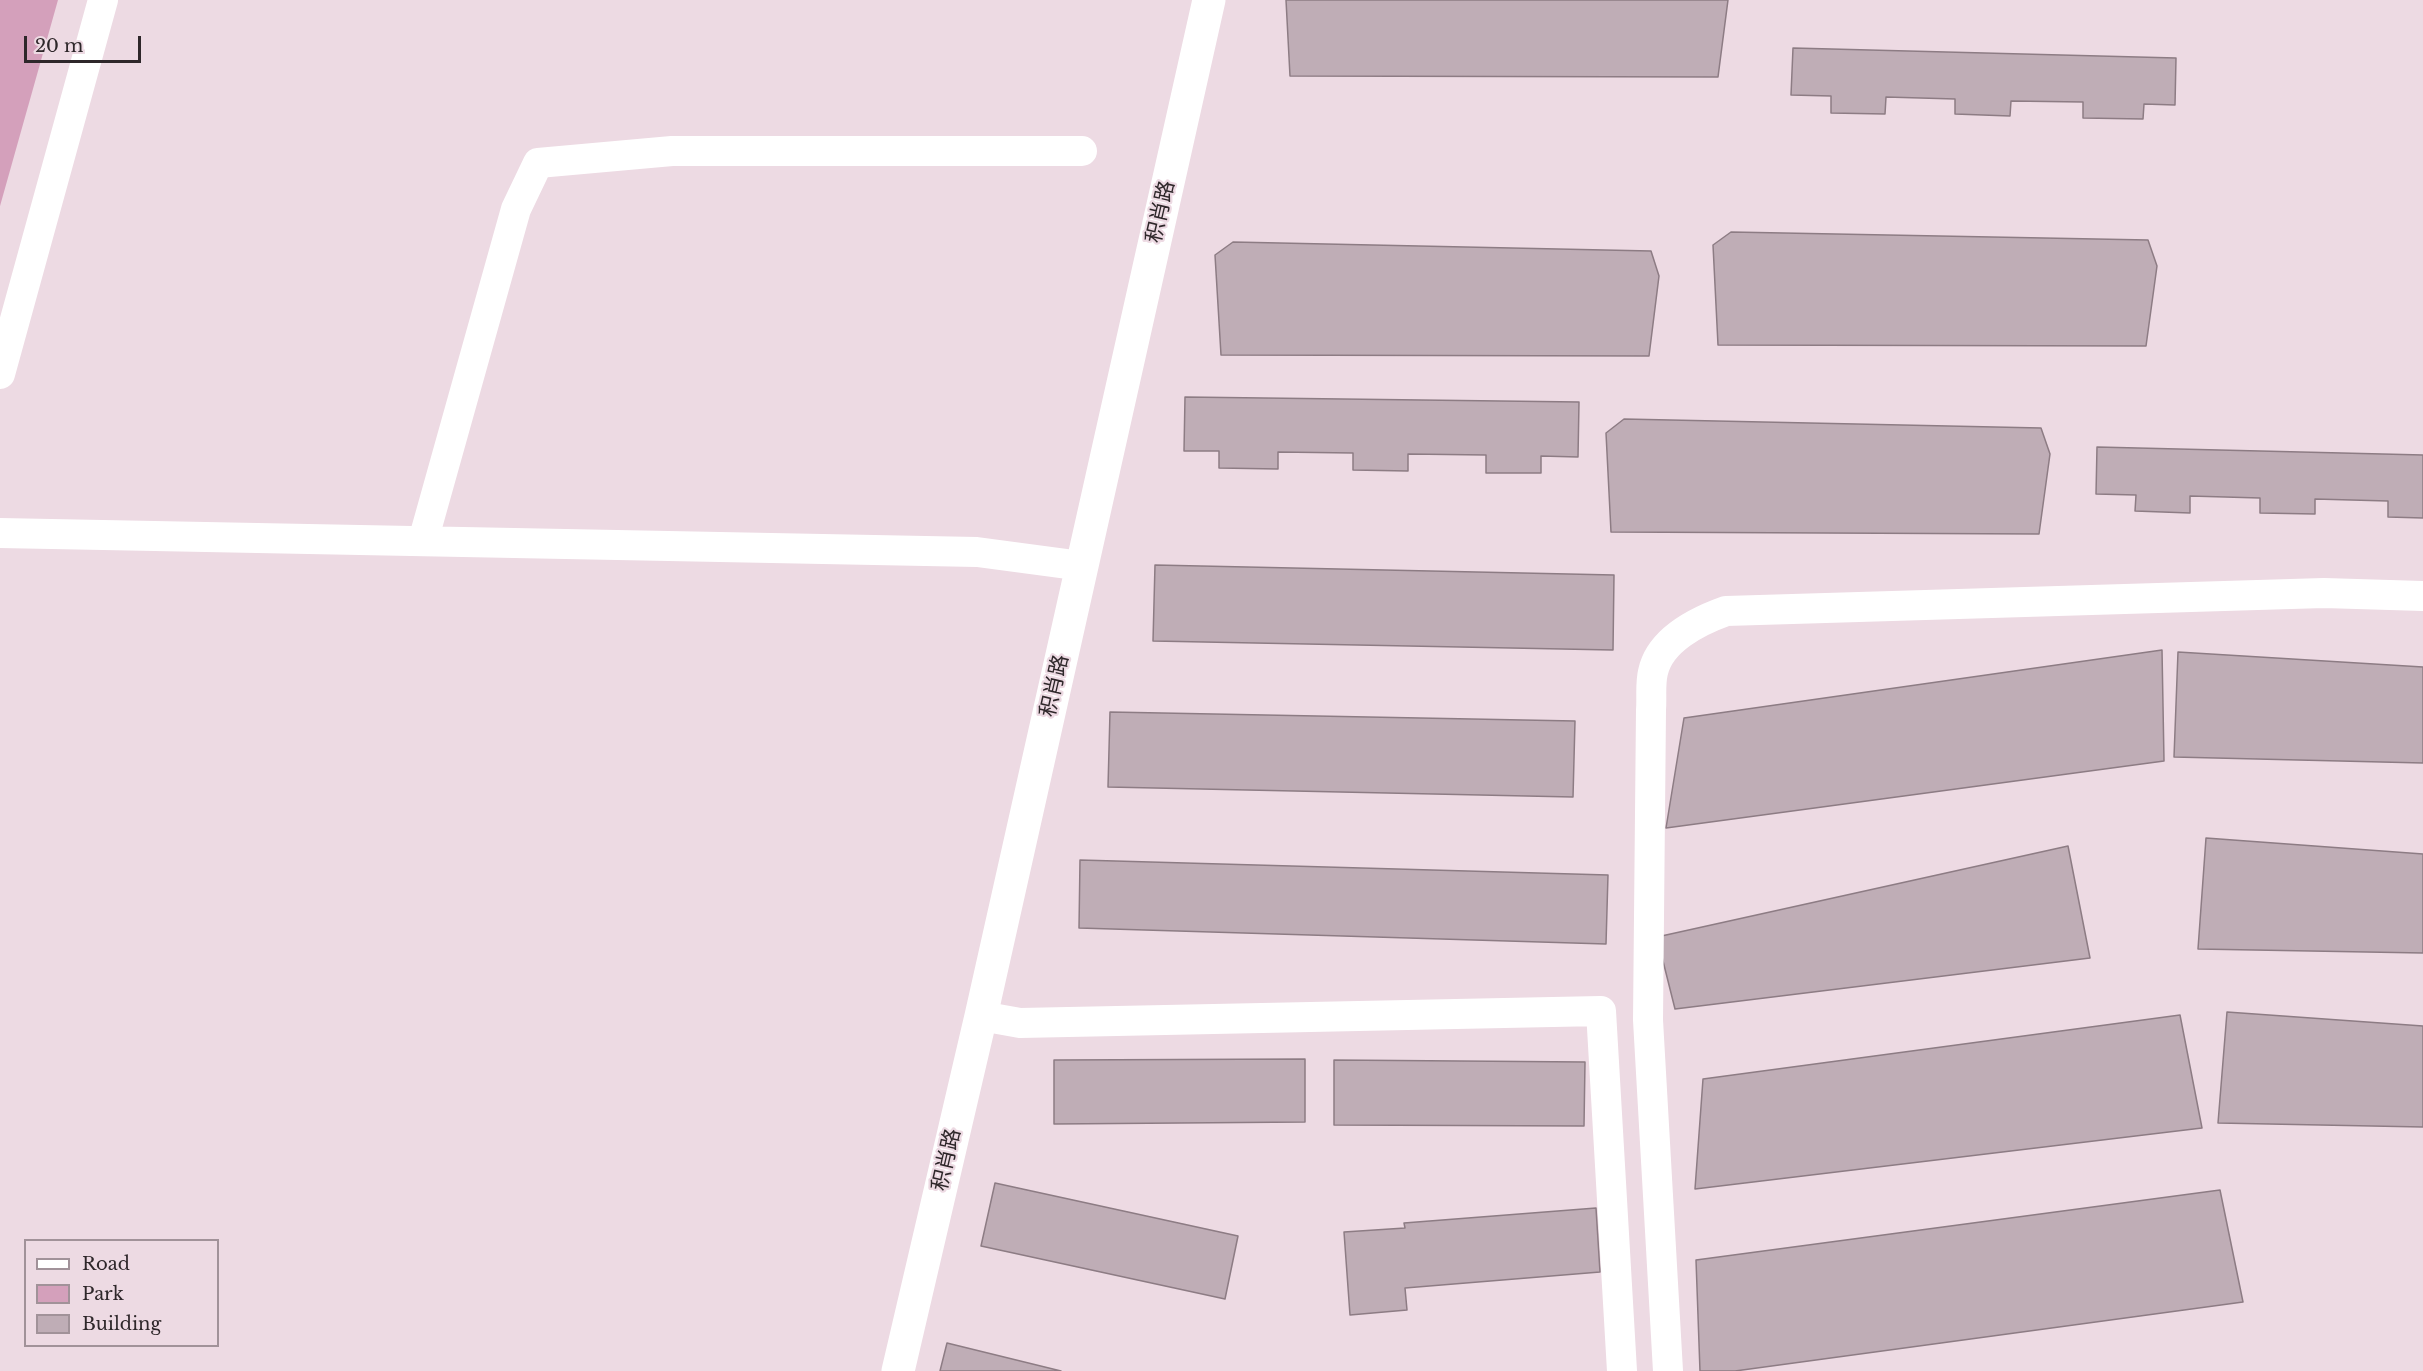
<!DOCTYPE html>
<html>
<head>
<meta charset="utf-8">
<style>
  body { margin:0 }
  #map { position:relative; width:2423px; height:1371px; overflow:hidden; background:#eddae3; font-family:"Libre Baskerville",serif }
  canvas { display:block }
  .legend { position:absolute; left:24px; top:1239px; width:195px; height:108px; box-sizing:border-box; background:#eddae3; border:2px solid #a19299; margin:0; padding:8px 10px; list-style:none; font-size:18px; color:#2e272a }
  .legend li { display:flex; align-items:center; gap:12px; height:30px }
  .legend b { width:30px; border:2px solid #a19299 }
  .scale { position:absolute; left:24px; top:36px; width:117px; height:27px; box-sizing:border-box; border:3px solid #2e272a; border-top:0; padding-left:8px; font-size:18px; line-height:21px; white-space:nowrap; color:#2e272a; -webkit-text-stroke:4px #eddae3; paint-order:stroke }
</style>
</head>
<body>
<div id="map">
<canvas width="2423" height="1371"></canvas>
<ul class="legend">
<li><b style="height:8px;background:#fff"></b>Road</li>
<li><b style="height:16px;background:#d4a0bb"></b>Park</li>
<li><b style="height:16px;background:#bfadb6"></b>Building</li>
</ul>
<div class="scale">20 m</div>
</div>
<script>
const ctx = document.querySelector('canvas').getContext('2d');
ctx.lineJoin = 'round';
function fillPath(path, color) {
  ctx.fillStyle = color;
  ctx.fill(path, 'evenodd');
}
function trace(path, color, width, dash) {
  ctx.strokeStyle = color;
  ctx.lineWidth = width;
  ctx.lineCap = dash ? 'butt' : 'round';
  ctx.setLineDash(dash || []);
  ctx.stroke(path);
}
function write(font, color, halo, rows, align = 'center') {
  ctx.font = font + ' "Libre Baskerville","Noto Sans SC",serif';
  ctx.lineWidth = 4.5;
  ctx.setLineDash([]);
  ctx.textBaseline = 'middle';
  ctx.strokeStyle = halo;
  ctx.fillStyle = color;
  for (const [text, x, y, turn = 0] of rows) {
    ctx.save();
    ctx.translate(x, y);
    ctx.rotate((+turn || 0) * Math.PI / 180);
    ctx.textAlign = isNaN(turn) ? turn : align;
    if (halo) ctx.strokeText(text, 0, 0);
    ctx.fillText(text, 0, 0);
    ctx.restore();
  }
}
fillPath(new Path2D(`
  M0,0H58L0,206Z`), '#d4a0bb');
const building = new Path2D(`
  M1286,0H1728L1718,77L1290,76Z
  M1793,48L2176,58L2175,105L2144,104L2143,119L2083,118V102L2011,101L2010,116L1955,114V99L1886,97L1885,114L1831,113V96L1791,95Z
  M1731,232L2148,240L2157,266L2146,346L1718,345L1713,245Z
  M1233,242L1651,251L1659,276L1649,356L1221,355L1215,255Z
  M1185,397L1579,402L1578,457L1541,456V473H1486V455L1408,454V471L1353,470V453L1278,452V469L1219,468V451H1184Z
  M1624,419L2041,428L2050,454L2039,534L1611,532L1606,433Z
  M2097,447L2423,455V518L2388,517V501L2315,499V514L2260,513V498L2190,496V513L2135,511L2136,495L2096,494Z
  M1155,565L1614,575L1613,650L1153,641Z
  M2162,650L2164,761L1666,828L1684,718Z
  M2178,652L2423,667V763L2174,757Z
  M1110,712L1575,721L1573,797L1108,787Z
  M2206,838L2423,854V953L2198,949Z
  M2068,846L2090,958L1675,1009L1657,937Z
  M1080,860L1608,875L1606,944L1079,928Z
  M2227,1012L2423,1026V1127L2218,1123Z
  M2180,1015L2202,1128L1695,1189L1703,1079Z
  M1305,1059V1122L1054,1124V1060Z
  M1334,1060L1585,1062L1584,1126L1334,1125Z
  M995,1183L1238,1236L1225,1299L981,1246Z
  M2220,1190L2243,1302L1735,1371H1700L1696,1260Z
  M1596,1208L1600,1272L1405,1288L1407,1310L1350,1315L1344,1232L1405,1228L1404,1223Z
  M947,1343L1061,1371H940Z`);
fillPath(building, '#bfadb6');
trace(building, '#8d7c84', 1.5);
trace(new Path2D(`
  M0,374L103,0
  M0,533L977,552L1082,566
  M423,541L516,209L538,163L672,151H1082
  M981,1016L1020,1023L1601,1011L1622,1371
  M1668,1371L1648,1020L1651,710C1652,698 1650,684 1653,672C1660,640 1698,621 1726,611L2324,593L2423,596`), '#fff', 30);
trace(new Path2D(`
  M898,1371L981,1016L1209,0`), '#fff', 33);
write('21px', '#2e272a', '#eddae3', [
  ["积肖路",1161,212,-77],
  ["积肖路",1055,686,-77],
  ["积肖路",947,1160,-77]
]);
</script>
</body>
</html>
